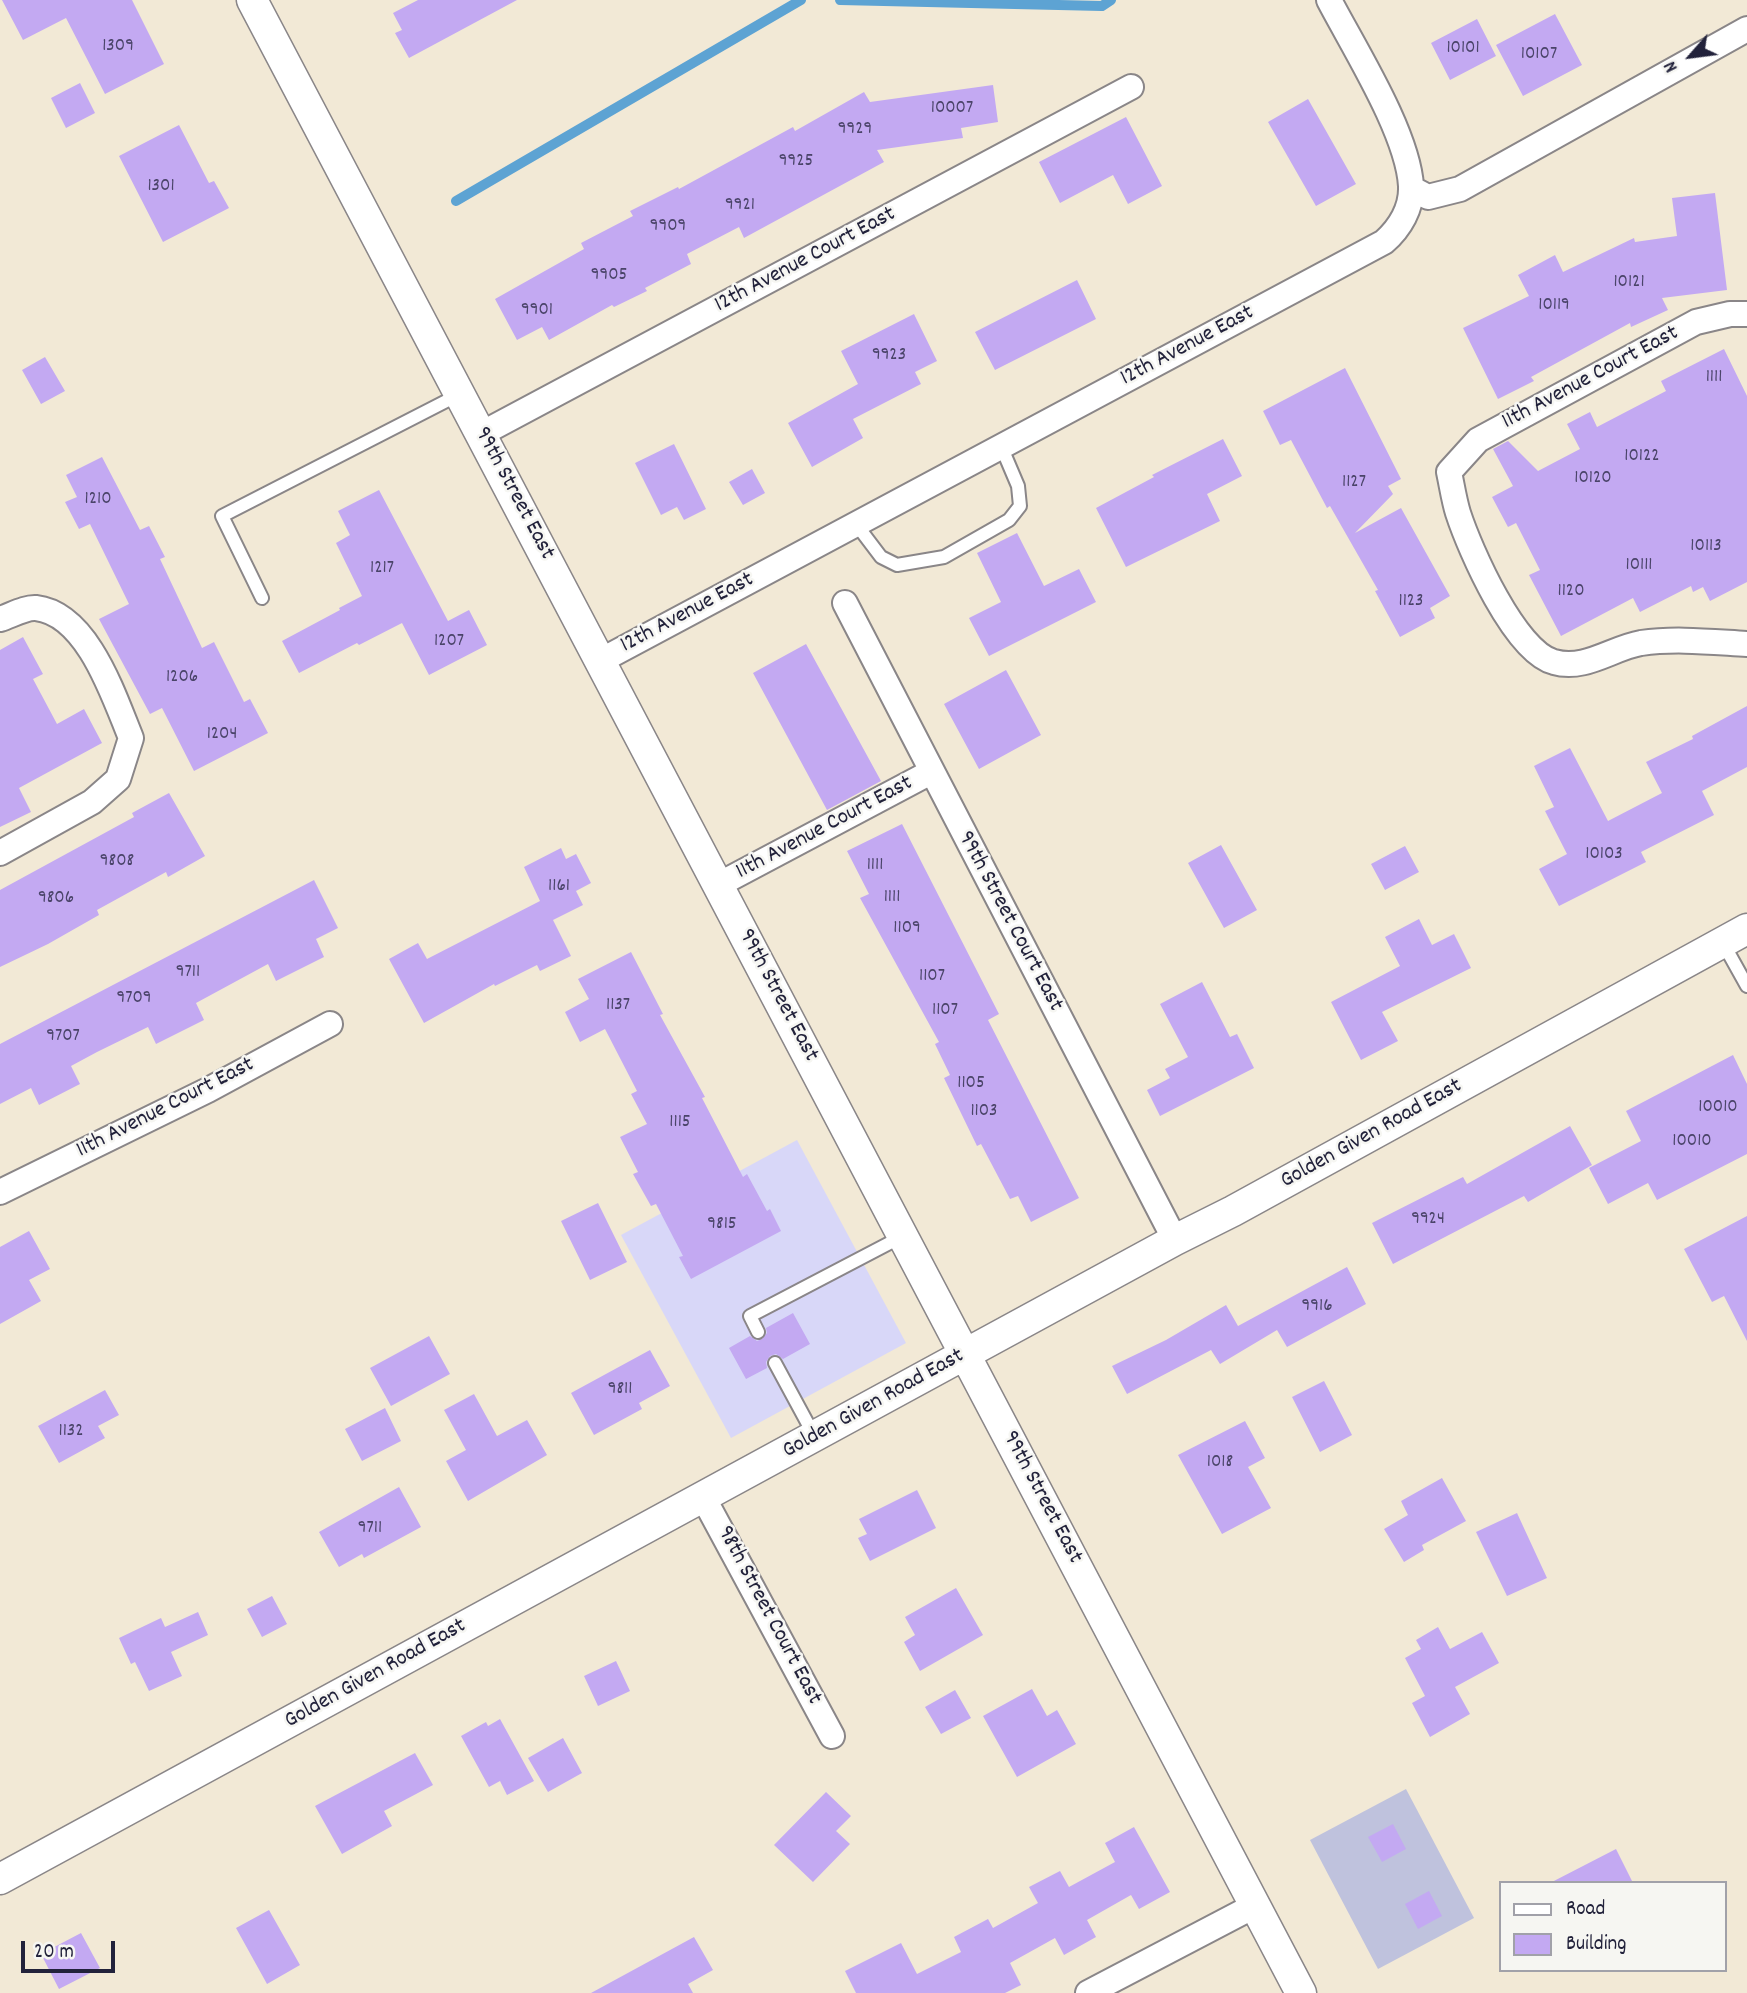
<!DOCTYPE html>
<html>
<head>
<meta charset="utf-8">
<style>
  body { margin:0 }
  #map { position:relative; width:1747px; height:1993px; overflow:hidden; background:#f2e9d6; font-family:Dekko,sans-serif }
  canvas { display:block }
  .legend { position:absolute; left:1499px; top:1881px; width:228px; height:91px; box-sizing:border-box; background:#f6f6f2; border:2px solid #a1a1a9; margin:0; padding:9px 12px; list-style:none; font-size:21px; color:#22223b }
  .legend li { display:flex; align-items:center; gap:14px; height:35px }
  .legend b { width:35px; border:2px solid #a1a1a9 }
  .north { position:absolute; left:1656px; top:21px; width:70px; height:70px; -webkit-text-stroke:5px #f6f6f2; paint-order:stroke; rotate:242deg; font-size:19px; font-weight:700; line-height:28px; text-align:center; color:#22223b }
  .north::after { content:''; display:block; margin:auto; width:24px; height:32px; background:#22223b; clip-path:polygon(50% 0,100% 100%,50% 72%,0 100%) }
  .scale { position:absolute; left:21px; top:1941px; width:94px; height:32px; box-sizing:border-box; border:4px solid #22223b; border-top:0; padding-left:9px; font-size:21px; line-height:24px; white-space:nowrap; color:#22223b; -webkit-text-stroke:5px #f6f6f2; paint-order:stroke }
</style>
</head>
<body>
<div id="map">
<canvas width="1747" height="1993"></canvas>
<ul class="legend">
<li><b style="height:9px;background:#fff"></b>Road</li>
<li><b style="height:19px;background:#c3a9f2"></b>Building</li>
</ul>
<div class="north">N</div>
<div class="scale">20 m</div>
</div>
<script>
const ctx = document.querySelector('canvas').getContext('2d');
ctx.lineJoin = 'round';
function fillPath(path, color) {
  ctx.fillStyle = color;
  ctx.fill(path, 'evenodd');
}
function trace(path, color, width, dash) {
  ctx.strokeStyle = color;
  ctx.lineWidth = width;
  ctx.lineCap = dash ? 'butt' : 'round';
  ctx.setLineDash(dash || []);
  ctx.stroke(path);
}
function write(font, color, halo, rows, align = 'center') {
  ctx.font = font + ' Dekko,sans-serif';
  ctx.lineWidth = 5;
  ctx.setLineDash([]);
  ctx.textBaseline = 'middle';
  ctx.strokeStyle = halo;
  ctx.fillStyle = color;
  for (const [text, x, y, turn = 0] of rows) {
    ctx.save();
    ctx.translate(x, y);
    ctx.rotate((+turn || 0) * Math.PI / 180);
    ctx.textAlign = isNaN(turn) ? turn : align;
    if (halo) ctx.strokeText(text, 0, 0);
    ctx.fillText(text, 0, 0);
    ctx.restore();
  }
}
fillPath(new Path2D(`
  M797,1140L906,1343L731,1438L621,1235Z`), '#d8d7f8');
fillPath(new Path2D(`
  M1406,1789L1474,1918L1378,1969L1310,1840Z`), '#bfc2dd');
trace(new Path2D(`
  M840,0L1102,6L1111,0
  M456,201L801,0`), '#5da3d3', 10);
fillPath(new Path2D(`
  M2,0H132L164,64L105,94L66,18L23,40Z
  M418,0H517L409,58L395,33L402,30L393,13Z
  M1555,14L1582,65L1523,96L1496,45Z
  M1477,19L1496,56L1450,80L1431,43Z
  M80,83L95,113L66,128L51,98Z
  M993,85L998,122L961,128L963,138L877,150L884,162L744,238L739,227L687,254L691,264L645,288L647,291L614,307L612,305L549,340L542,327L517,340L495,299L584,249L581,243L633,216L630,211L678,187L679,189L793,127L795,131L864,92L870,102Z
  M1308,99L1356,184L1316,206L1268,122Z
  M1126,117L1162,186L1128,204L1113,175L1060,203L1039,162Z
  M179,125L209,183L214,181L229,208L163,242L119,156Z
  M1715,193L1727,290L1662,298L1668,310L1631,327L1630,323L1531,377L1534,381L1498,399L1463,328L1529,296L1518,275L1555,255L1563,272L1634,238L1635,242L1677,236L1672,198Z
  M1077,280L1096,319L995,370L975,332Z
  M914,314L937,361L915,372L921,384L853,419L863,438L812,467L788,423L858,384L841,351Z
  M1724,349L1747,396V582L1710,601L1703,587L1693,592L1691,586L1640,612L1633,598L1561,636L1529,575L1540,570L1516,523L1508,527L1492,497L1513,486L1493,449L1508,441L1538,471L1580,449L1567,424L1590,412L1597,427L1666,391L1661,381Z
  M45,357L65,391L41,404L22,370Z
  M1345,368L1401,479L1388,486L1393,494L1355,533L1401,508L1450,596L1430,608L1435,618L1400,637L1375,591L1378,590L1330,506L1327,508L1291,440L1280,445L1263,411Z
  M1223,439L1242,476L1207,494L1220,521L1126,567L1096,508L1154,477L1152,475Z
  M674,444L706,509L684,520L677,507L661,515L635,463Z
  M102,457L140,530L149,526L165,557L160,559L202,648L214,642L244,702L250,699L268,733L194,771L162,708L150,714L99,619L129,604L90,524L79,529L65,502L77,497L66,475Z
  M752,469L765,493L743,505L729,482Z
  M379,490L448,621L469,610L487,645L429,675L402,623L359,645L357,643L299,673L282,641L340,610L339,608L362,596L336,543L350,535L338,511Z
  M1017,533L1044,586L1079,569L1096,602L989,656L969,618L1001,602L977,553Z
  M23,637L43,674L33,679L57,724L84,709L102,743L19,788L31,812L0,827V650Z
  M806,644L881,781L827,810L753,673Z
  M1006,670L1041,735L979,769L944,704Z
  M1747,706V767L1702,791L1714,815L1641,852L1646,862L1559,906L1539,869L1567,854L1545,811L1554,807L1534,766L1570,748L1608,821L1662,793L1646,762L1693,739L1692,736Z
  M169,793L205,856L168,877L166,872L97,910L99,915L48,944L0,967V890L134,817L132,813Z
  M902,824L999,1014L988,1020L1079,1198L1031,1222L1018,1196L1010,1199L981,1144L977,1146L944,1078L950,1075L935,1044L939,1042L860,898L869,894L847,851Z
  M1221,845L1257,910L1224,928L1188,863Z
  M1405,846L1419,872L1385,890L1371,864Z
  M561,848L566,859L576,854L591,883L576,891L583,905L553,920L571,956L540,971L537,965L495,986L494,984L424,1023L389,959L418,943L427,959L540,901L524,867Z
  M314,880L338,928L316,939L324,957L276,981L268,964L196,1003L204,1020L156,1044L148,1027L97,1052L71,1066L80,1084L39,1105L31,1088L0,1104V1044Z
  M1419,919L1432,945L1454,934L1471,968L1382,1012L1398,1041L1361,1060L1331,1002L1400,966L1385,937Z
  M631,952L663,1014L660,1015L705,1097L702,1098L743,1177L747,1174L767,1211L770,1209L781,1231L691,1279L679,1257L683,1256L656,1204L651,1206L633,1174L638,1172L620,1137L647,1124L631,1094L637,1091L605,1029L580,1042L565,1012L589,999L578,979Z
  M1202,982L1230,1037L1237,1034L1254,1068L1160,1116L1147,1090L1170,1078L1165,1069L1188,1057L1160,1004Z
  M1733,1055L1747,1084V1154L1657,1200L1648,1183L1608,1204L1589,1168L1641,1141L1626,1111Z
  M1570,1126L1592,1165L1528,1202L1524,1196L1393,1264L1372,1223L1463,1177L1467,1184Z
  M598,1203L627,1262L590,1280L561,1221Z
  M1747,1216V1341L1724,1296L1712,1302L1684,1249Z
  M29,1231L50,1269L29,1280L41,1301L0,1324V1247Z
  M1347,1267L1366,1304L1287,1347L1277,1330L1220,1364L1211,1350L1127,1394L1112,1366L1166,1340L1226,1305L1238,1326Z
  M793,1313L810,1344L783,1359L776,1354L770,1356L766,1362L767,1368L746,1379L729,1348L750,1336L757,1341L762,1339L767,1333L766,1328Z
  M429,1336L450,1374L391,1406L370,1368Z
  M650,1350L670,1386L639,1403L642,1409L594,1435L571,1393Z
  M1324,1381L1352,1435L1320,1452L1292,1397Z
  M105,1390L119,1415L98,1426L105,1438L59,1463L38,1426Z
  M474,1394L497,1436L527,1420L547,1455L468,1501L446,1461L466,1450L444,1410Z
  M385,1408L401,1441L362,1461L345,1429Z
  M1245,1421L1265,1458L1248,1467L1271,1508L1222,1534L1178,1455Z
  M1442,1478L1466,1521L1422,1545L1424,1550L1404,1562L1384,1529L1408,1515L1401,1501Z
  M399,1487L421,1527L364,1558L362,1554L339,1567L319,1532Z
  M917,1490L936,1528L870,1561L858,1538L867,1534L859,1519Z
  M1517,1513L1547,1578L1507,1596L1476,1532Z
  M956,1588L983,1635L920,1671L904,1642L915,1635L905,1617Z
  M272,1596L287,1624L262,1637L247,1609Z
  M198,1612L208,1635L171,1652L182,1676L149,1691L135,1662L131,1664L119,1638L161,1618L165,1627Z
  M1438,1627L1450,1649L1482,1632L1499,1663L1455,1687L1470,1714L1430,1737L1412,1703L1425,1696L1405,1658L1421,1649L1416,1640Z
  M616,1661L630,1691L598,1706L584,1676Z
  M1032,1689L1047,1716L1057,1710L1076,1744L1017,1777L983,1716Z
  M955,1690L971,1718L941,1734L925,1707Z
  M500,1719L534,1781L507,1795L500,1781L489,1787L461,1736L486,1722L488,1726Z
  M563,1738L582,1773L548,1792L528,1758Z
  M415,1753L433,1785L384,1811L392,1826L342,1854L315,1806Z
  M826,1792L851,1816L836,1831L850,1844L813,1882L774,1845Z
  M1393,1824L1406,1849L1382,1862L1368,1837Z
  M1134,1827L1170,1892L1139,1909L1131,1895L1087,1920L1096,1937L1064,1955L1055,1938L1010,1963L1021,1985L1005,1993H856L845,1971L901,1943L917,1974L961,1952L954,1937L988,1919L993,1928L1038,1903L1029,1887L1060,1871L1069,1887L1115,1862L1105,1843Z
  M1616,1849L1633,1883H1550Z
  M1429,1891L1442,1916L1418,1929L1405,1904Z
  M269,1910L300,1965L267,1984L236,1928Z
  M81,1933L100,1968L59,1989L41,1954Z
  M694,1937L713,1970L688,1984L693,1993H591Z`), '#c3a9f2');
const service = new Path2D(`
  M856,524L881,557L897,565L944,557L1009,520L1020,506L1018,486L1001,446
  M262,598L222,516L460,394
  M1723,943L1747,986
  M758,1332L750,1316L903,1236
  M775,1363L815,1437`);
const minor = new Path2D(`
  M1411,188L1428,197L1460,189L1747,29
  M1747,314H1730L1696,322L1478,440L1449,472C1452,486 1454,500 1458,513C1470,550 1515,652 1554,662C1585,671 1612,648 1641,643C1676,638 1712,642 1747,644
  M481,434L1131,87
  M845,603L1175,1240
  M0,619C10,616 26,607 36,608C88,614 114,697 131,738L118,779L92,802L0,853
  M600,661L1384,242C1400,228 1412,208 1411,186C1408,133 1354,48 1329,0
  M718,885L931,772
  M0,1192L208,1090L330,1024
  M703,1497L832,1736
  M1088,1993L1254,1906`);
const tertiary = new Path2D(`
  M252,0L1301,1993
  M0,1879L1175,1240L1233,1211L1747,929`);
trace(service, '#8a8688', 16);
trace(minor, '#8a8688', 28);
trace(tertiary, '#8a8688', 33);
trace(service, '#fff', 12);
trace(minor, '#fff', 24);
trace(tertiary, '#fff', 30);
write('19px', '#4a4469', null, [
  ["1309",118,47],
  ["10101",1463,49],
  ["10107",1539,55],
  ["10007",952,109],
  ["9929",855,130],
  ["9925",796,162],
  ["1301",161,187],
  ["9921",740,206],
  ["9909",668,227],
  ["9905",609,276],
  ["10121",1629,283],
  ["10119",1554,306],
  ["9901",537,311],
  ["9923",889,356],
  ["1111",1714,378],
  ["10122",1642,457],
  ["10120",1593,479],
  ["1127",1354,483],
  ["1210",98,500],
  ["10113",1706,547],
  ["10111",1639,566],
  ["1217",382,569],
  ["1120",1571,592],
  ["1123",1411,602],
  ["1207",449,642],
  ["1206",182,678],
  ["1204",222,735],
  ["10103",1604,855],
  ["9808",117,862],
  ["1111",875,866],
  ["1161",559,887],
  ["1111",892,898],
  ["9806",56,899],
  ["1109",907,929],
  ["9711",188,973],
  ["1107",932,977],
  ["9709",134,999],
  ["1137",618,1006],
  ["1107",945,1011],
  ["9707",63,1037],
  ["1105",971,1084],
  ["10010",1718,1108],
  ["1103",984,1112],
  ["1115",680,1123],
  ["10010",1692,1142],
  ["9924",1428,1220],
  ["9815",722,1225],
  ["9916",1317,1307],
  ["9811",620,1390],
  ["1132",71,1432],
  ["1018",1220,1463],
  ["9711",370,1529]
]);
write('23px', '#22223b', '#f6f6f2', [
  ["12th Avenue Court East",806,261,-28],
  ["12th Avenue East",1188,347,-28],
  ["11th Avenue Court East",1591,379,-28],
  ["99th Street East",513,494,62],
  ["12th Avenue East",688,614,-28],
  ["11th Avenue Court East",825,829,-28],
  ["99th Street Court East",1009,922,62],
  ["99th Street East",777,996,62],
  ["11th Avenue Court East",166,1109,-27],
  ["Golden Given Road East",1372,1135,-29],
  ["Golden Given Road East",874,1405,-29],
  ["99th Street East",1041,1498,62],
  ["98th Street Court East",768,1616,62],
  ["Golden Given Road East",376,1675,-29]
]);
</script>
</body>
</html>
